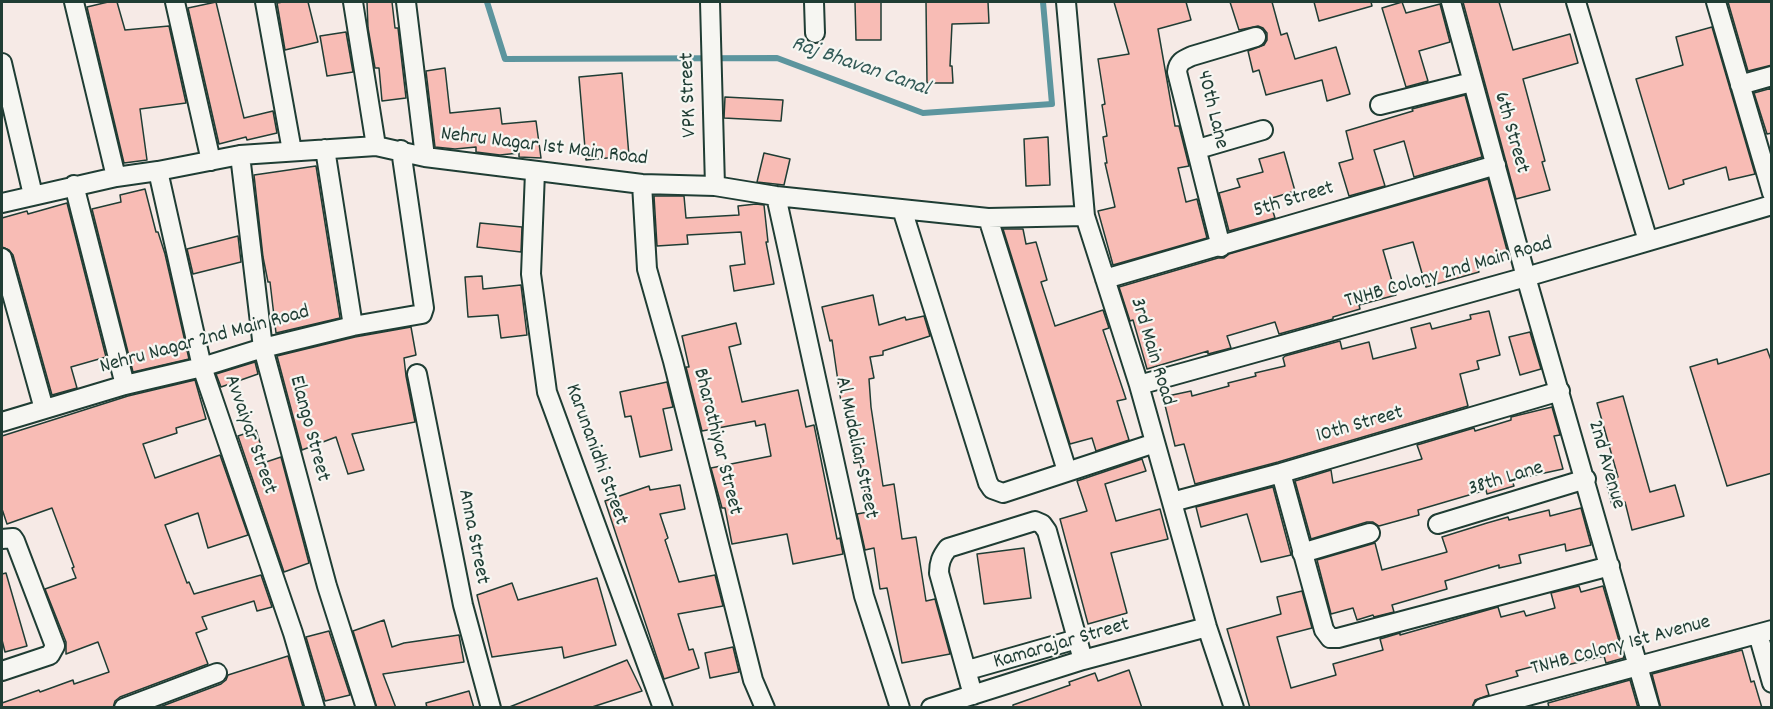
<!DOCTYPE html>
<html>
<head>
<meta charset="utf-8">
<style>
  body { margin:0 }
  #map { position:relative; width:1773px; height:709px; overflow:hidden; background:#f6eae6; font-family:Dekko,sans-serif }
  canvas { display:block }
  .frame { position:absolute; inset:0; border:3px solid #1f3d34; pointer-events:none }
</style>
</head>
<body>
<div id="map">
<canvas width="1773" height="709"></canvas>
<div class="frame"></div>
</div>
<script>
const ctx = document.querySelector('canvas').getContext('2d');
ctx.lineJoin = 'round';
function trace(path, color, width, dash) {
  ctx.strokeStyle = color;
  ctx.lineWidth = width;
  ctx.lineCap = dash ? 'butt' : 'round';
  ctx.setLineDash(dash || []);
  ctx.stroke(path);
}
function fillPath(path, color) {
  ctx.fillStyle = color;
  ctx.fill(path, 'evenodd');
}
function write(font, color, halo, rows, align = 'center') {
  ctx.font = font + ' Dekko,sans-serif';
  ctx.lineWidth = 4.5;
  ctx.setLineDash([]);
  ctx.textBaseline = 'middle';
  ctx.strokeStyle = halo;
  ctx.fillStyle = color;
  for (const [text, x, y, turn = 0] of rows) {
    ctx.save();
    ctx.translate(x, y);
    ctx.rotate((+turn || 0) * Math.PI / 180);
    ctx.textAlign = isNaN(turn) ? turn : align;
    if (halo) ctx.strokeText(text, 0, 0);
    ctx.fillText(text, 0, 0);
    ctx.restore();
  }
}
trace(new Path2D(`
  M487,2L505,59L777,58L923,113L1052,104L1043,2`), '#5c959e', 6);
const building = new Path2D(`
  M108,2H117L125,30L169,26L186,103L140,109L147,160L124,163L87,7Z
  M216,2L244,118L273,111L277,133L247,140L246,137L219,144L188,8Z
  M283,2H308L318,42L285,50L277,3Z
  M367,2H392L395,28H398L406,98L382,101L379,68H375L368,28Z
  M855,2H881V40H856Z
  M926,2H988L989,23L952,24L950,66H952L953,83H927Z
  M1114,2H1186L1191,20L1158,29L1175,126H1179L1189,166L1178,168L1186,202L1197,199L1207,238L1113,265L1098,211L1115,207L1105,163H1107L1103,137L1107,136L1102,105L1105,104L1098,59L1129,54Z
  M1230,2H1272L1281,35L1287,33L1295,59L1336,47L1350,94L1327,101L1322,80L1266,95L1259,70L1253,72L1248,51L1264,45L1267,40V33L1263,28L1258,26L1239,30Z
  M1314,2H1371L1372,6L1319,21Z
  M1402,2L1406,13L1440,4L1450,42L1419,51L1428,81L1406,87L1382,8Z
  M1463,2H1499L1513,50L1570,34L1578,63L1523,79L1545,161L1542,162L1550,190L1516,199Z
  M1728,2H1772V65L1748,71Z
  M1712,27L1755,174L1729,180L1726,167L1683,180L1684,184L1669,189L1636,79L1683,65L1676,37Z
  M346,32L353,72L327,76L320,36Z
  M445,68L450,113L500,108L502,124L536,121L541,158L519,157V153L500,155L476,152V147L455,149L435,147L426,71Z
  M622,73L629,156L586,160L579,77Z
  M1772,88V133L1767,134L1754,93Z
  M1465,95L1482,157L1414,177L1404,141L1374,150L1385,186L1349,196L1339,163L1353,159L1346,131L1413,111L1412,109Z
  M725,97L783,100L781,121L724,118Z
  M1048,137L1050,185L1026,186L1024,139Z
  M1284,152L1295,191L1269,199L1275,218L1229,231L1219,193L1240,187L1237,179L1263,172L1259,159Z
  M764,153L790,159L784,185L757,182Z
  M316,166L340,318L276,333L270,282H268L263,257L254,175Z
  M1488,179L1508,254L1476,263L1479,272L1426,287L1413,242L1383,250L1396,295L1359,305L1360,309L1333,317V319L1279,334L1275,322L1227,336L1231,348L1208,354V351L1147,369L1133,320L1130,321L1119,287L1218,258H1224L1229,254Z
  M145,189L156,232H158L165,254L189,359L133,372L92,209L121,202L120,195Z
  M654,196H684L686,218L739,215L738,206L756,204L764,205L768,242H766L774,284L734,291L730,266L745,264L741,232L687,235L688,244L657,246Z
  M67,203L106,357L71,367L77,388L52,395L13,255L9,250L2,247V218L27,211L28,214Z
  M480,223L522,227L521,252L477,247Z
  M1003,229H1023L1026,244L1036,242L1047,280L1041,282L1055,326L1103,310L1109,328L1103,330L1126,399L1117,401L1129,440L1096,451L1092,438L1070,444Z
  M238,236L241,262L193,274L187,249Z
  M482,276L483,289L521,285L527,335L501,338L498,315L468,317L465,277Z
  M873,295L879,325L905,317L906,320L924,316L930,336L883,351V355L870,357L874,378L869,379L871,407L883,486L894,484L902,539L916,537L926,601L935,599L950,654L902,663L887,588L880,589L874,548L865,550L857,514L868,512L860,462L854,463L848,419H845L844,402H841L832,340L830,341L822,307Z
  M1489,311L1500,355L1477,361L1479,369L1460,374L1468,406L1278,462L1195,484L1184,444L1175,446L1163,397L1191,391L1192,396L1229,386L1228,383L1256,376L1255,373L1285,366L1283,358L1285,356L1340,341L1342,349L1369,342L1373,359L1416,348L1411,328L1430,323L1432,329L1471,319L1470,315Z
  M736,323L741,344L729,347L742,402L798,390L806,427L814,425L837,539L840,538L843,554L793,564L787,534L732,544L725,508H722L711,468L771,456L765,424L756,426L755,421L702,431L686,367H689L682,336Z
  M411,327L416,355L404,358L406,376L415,422L352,434L364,470L348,474L336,437L302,450L277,356L355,337Z
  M1530,332L1541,369L1520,375L1509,337Z
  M1767,349L1772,363V473L1727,486L1690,367L1717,359L1718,364Z
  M255,362L258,374L221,387L216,374Z
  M195,380L206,419L176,428L177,433L143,444L155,478L220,455L248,535L208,548L198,513L165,525L187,583L189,582L194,594L261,575L272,607L257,611L254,601L202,617L207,629L196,633L208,664L120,697L115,701L113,708H2V703L39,690L40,692L73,680L74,684L109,672L98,642L66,654V642L45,589L76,578L72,568L74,567L52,508L7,524L2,509V436L128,396Z
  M667,382L673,407L663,409L672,450L640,457L631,416L625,417L620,392Z
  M1623,396L1650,492L1675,485L1684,516L1632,530L1625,502L1612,505L1606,481L1618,477L1597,403Z
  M1552,407L1560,435L1554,436L1563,469L1512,480L1514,486L1487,494L1486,490L1418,510L1419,515L1379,526L1373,522H1367L1311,539L1295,481L1331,470L1333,483L1422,459L1417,445L1474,428L1475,431L1511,420V417Z
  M256,430L266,462L281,457L309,563L284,572L238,436Z
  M1142,459L1146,471L1105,484L1116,521L1160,509L1168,539L1111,553L1127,613L1088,624L1060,519L1087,511L1077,481Z
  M680,485L685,509L660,514L668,538L665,540L679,582L715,575L723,606L678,614L689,650L693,649L699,668L664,679L605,501L649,486L650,490Z
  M1273,487L1291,555L1261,562L1247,514L1201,527L1196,507Z
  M1581,508L1591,545L1566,551L1565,544L1519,555L1521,563L1499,568V565L1445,581L1447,589L1392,605L1394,612L1374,617L1373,615L1357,620L1353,608L1331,614L1317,560L1375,543L1382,570L1447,552L1442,537L1487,523L1508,517L1509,520L1549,510L1550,516Z
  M1024,548L1031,598L984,604L977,554Z
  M6,573L27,646L5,652L2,640V574Z
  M597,578L616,645L564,658L562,647L492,657L477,595L512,583L518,600Z
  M1579,586L1581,592L1603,586L1624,658L1606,663L1604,656L1567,665L1565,658L1516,671L1518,676L1486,685L1489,695L1475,700L1472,707L1469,708H1250L1227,629L1281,614L1277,597L1302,591L1312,628L1277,637L1291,688L1336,675L1333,664L1383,650L1380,639L1400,633V635L1498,607L1501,617L1524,611L1526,616L1555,608L1551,593Z
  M384,620L392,647L404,643L459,635L464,662L383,674L396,708H377L353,631Z
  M329,631L350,695L325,701L306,637Z
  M733,647L739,672L710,678L705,653Z
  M1742,650L1751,682L1754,681L1762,708H1661L1652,674Z
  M288,656L303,707L157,708L221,684L226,680L228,675Z
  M627,660L642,691L589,708H507Z
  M1129,670L1142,708H1013V705L1070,685L1069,682L1095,673L1098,681Z
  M1630,680L1638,708H1549L1548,703Z
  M469,691L474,708H427L426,703Z`);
fillPath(building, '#f8bcb5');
trace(building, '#1f3d34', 1.5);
const minor = new Path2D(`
  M74,2L116,177
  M175,2L211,161
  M265,2L292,151
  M353,2L376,146
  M406,2L425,157
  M710,2L715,186
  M814,2L815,33
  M1066,2L1085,216L1139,385L1207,627L1234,708
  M1451,2L1526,277L1650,708
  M1576,2L1648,241
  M1716,2L1772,193
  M2,63L33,195
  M1740,85L1772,76
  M1380,105L1472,82
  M325,149L353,326
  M1198,149L1263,130
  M240,155L263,348L327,586L366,708
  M158,171L202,367L293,633L315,708
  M535,172L531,274L547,392L663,708
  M642,184L647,269L673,361L753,680L765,708
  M74,185L125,385
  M776,196L864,596L900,708
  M2,203L116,177L158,171L240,155L376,146L425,157L642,184L715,186L776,196L988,218L1085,216
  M902,209L988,483L992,489L1003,493L1155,443
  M988,218L1067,471
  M1221,247L1177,72C1178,62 1183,60 1192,56L1256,37
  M2,258L44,409
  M1105,279L1496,165
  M417,374L463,605L491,708
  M1139,385L1526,277L1772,205
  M2,422L125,385L202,367L263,348L353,326L422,314L424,308L401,150
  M1281,473L1324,630L1330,638H1338L1610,566
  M1172,502L1281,473L1560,391
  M1438,524L1586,479
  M2,539L13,538L15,541L55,646L50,655L2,671
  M1302,553L1370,533
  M1758,634L1772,683
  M968,670L1077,639
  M973,695L939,573C939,563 941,557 948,548L1035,521L1042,524L1047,531L1083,660
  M124,708L217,673
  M931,708L1083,660L1207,627
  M1483,708L1772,630`);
trace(minor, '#1f3d34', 22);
trace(minor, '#f6f6f2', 18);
write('21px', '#1f3d34', '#f6f6f2', [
  ["VPK Street",690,95,-92],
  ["40th Lane",1211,110,76],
  ["6th Street",1510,133,74],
  ["Nehru Nagar 1st Main Road",544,148,7],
  ["5th Street",1294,201,-17],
  ["TNHB Colony 2nd Main Road",1449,274,-16],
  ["Nehru Nagar 2nd Main Road",205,341,-15],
  ["3rd Main Road",1151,352,73],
  ["10th Street",1360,426,-16],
  ["Elango Street",308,429,75],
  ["Avvaiyar Street",249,435,71],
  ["Bharathiyar Street",716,442,76],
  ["Al Mudaliar Street",855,448,78],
  ["Karunanidhi Street",595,455,70],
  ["2nd Avenue",1605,465,74],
  ["38th Lane",1506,480,-17],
  ["Anna Street",472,537,79],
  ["Kamarajar Street",1062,645,-16],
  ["TNHB Colony 1st Avenue",1621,647,-15]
]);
write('italic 22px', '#335a57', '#f6f6f2', [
  ["Raj Bhavan Canal",860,68,19]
]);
</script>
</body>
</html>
